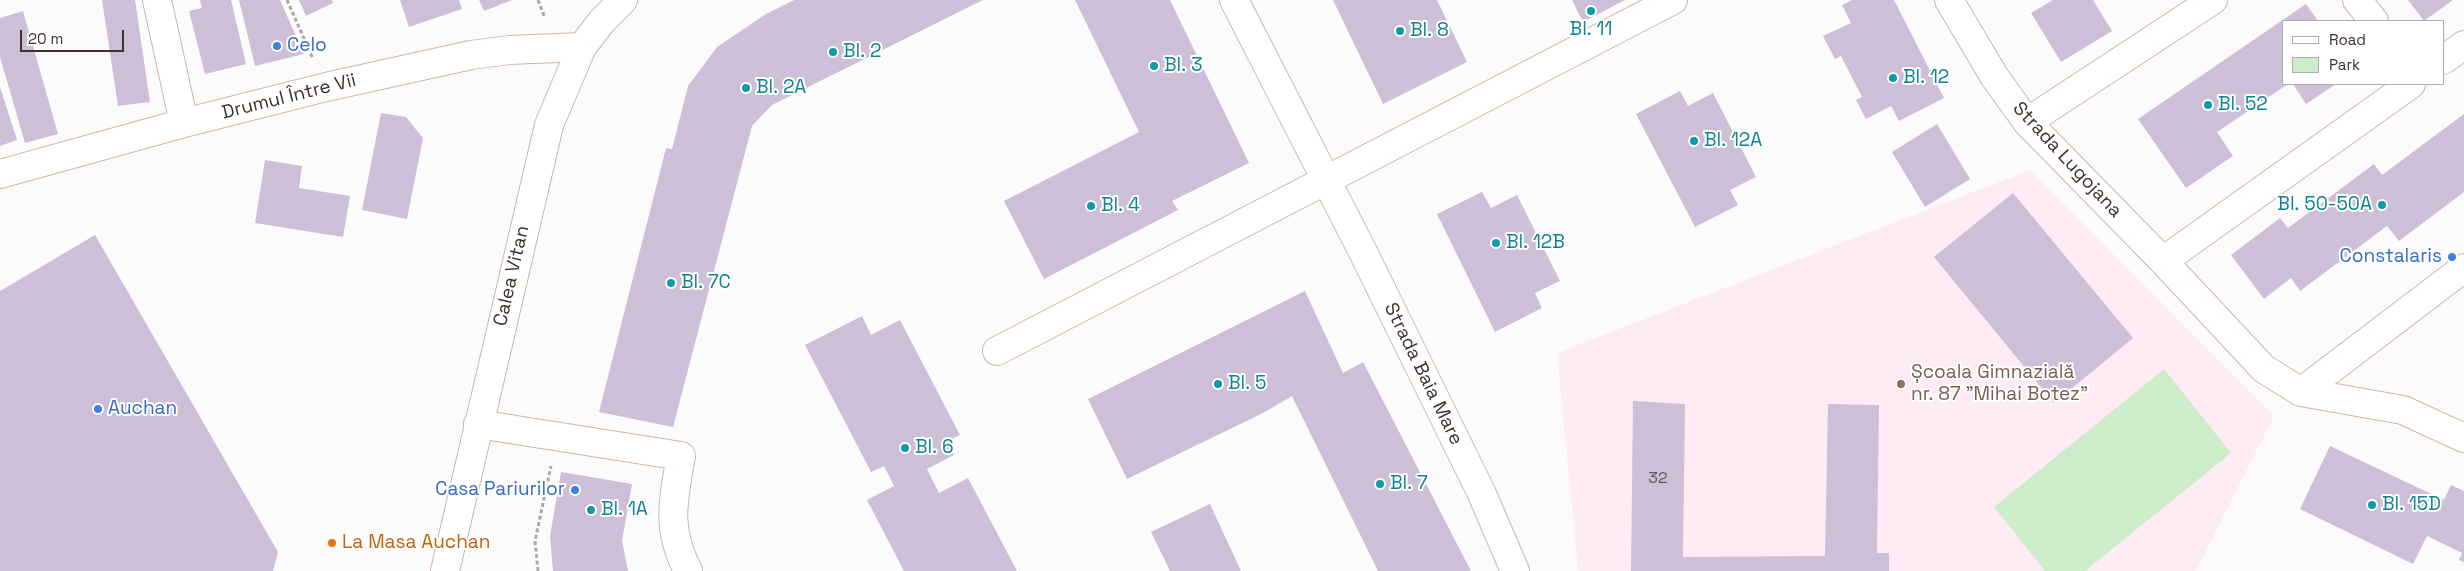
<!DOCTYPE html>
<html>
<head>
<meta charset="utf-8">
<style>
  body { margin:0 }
  #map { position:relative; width:2464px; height:571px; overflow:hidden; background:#fbfbfb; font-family:"Space Grotesk",sans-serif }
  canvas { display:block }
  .legend { position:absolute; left:2282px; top:20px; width:162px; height:65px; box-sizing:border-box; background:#fff; border:1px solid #b1adab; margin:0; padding:6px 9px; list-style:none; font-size:15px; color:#3d322c }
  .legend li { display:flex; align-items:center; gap:10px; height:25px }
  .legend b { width:25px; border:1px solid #b1adab }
  .scale { position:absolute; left:20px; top:30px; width:104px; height:22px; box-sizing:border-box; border:2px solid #3d322c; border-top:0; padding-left:6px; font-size:15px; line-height:18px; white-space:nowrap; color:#3d322c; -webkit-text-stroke:4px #fff; paint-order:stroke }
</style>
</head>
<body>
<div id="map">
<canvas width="2464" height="571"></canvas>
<ul class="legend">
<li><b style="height:6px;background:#fff"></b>Road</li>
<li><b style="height:14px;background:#cdedca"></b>Park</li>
</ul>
<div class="scale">20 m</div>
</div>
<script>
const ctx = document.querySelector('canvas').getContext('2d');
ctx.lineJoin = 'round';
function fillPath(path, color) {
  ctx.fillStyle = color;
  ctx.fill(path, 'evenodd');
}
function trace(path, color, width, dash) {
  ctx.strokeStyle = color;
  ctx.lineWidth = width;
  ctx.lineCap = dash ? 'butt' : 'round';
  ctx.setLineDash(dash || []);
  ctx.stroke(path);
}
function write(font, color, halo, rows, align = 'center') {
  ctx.font = font + ' "Space Grotesk",sans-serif';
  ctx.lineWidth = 4;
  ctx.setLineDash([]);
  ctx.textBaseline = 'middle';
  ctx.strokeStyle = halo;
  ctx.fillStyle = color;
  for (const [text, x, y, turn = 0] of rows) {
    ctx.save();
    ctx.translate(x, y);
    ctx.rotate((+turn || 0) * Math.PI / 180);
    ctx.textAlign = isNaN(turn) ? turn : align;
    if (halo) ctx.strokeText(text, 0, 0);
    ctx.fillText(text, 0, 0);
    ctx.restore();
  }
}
fillPath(new Path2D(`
  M2030,170L2274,416L2196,571H1578L1557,353Z`), '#ffebf3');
fillPath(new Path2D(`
  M2164,369L2231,453L2085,571H2045L1994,507Z`), '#cdedca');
fillPath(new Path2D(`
  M102,0H135L150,102L118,106Z
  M200,0H231L246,64L205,74L189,11L202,8Z
  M239,0H280L304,54L255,66Z
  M299,0H332L333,3L306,16Z
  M400,0H459L462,9L409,27Z
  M479,0H512L484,11Z
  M794,0H983L772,105L752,126L673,427L599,412L666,148L672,149L688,86L717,47L766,14Z
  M1075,0H1170L1249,163L1172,201L1178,210L1044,279L1004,201L1139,132Z
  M1333,0H1437L1467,62L1383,104Z
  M1572,0H1625L1583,22Z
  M1852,0H1894L1944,98L1899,121L1891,106L1866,119L1856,100L1862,97L1841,56L1835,59L1823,36L1851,23L1842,5Z
  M2053,0H2093L2112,31L2061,62L2031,13Z
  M2408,0H2453L2424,21Z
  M2306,4L2318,21H2283V84H2288L2217,132L2233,156L2186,188L2138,119Z
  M23,11L58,134L25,143L0,57V18Z
  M2293,84H2336L2306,104Z
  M0,87L17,140L0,146Z
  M1680,91L1688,106L1713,93L1756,177L1730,190L1738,205L1695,227L1636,114Z
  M381,113L406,117L423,138L407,219L362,210Z
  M2464,114V192L2399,241L2387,226L2300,291L2291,278L2264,299L2231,255L2280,218L2288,228L2374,164L2382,175Z
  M1937,124L1970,179L1925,207L1892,152Z
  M265,160L302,166L299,188L350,196L343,237L255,223Z
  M1482,192L1491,208L1517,195L1560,281L1535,293L1542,308L1495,332L1437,214Z
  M2013,193L2133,338L2054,403L1934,257Z
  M95,235L278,552L273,571H0V291Z
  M1305,291L1343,373L1363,362L1471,571H1378L1292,396L1265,412L1127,479L1088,399Z
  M862,316L871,335L900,320L960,435L947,441L954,455L927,469L939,493L968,478L1017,571H904L867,500L894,486L884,466L871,472L805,345Z
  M1633,401L1685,404L1683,557L1825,556L1828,404L1879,405L1877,553H1889V571H1631Z
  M2330,446L2444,500L2451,485L2464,491V562L2459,560L2462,553L2427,536L2413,564L2300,509Z
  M561,472L632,484L622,541L628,571H553L550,536Z
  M1210,504L1241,571H1170L1151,532Z`), '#cebfd8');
const minor = new Path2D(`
  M157,0L184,123
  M1234,0L1363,252L1482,494L1515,571
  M1949,0L1994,76L2027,122L2163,261L2264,369L2301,392L2403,410L2464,438
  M2357,0L2374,21
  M2443,60L2464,45
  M2027,122L2213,0
  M0,174L184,123L326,87L471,55L509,50L582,47
  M2163,261L2411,84
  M997,351L1673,0
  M2301,392L2464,268
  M478,424L681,456C673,502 666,528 688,571`);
const major = new Path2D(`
  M445,571L549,125L582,47L602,21L623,0`);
trace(minor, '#d1b5a6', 30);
trace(major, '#d1b5a6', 30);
trace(new Path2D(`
  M287,0L313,59
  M538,0L545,18
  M538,571L535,541L551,466`), '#ada9a7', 3, [4, 2.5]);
trace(minor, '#fff', 28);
trace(major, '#fff', 28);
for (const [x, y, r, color] of [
  [1591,11,5,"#0f9aa8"],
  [1400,31,5,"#0f9aa8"],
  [277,46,5,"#3f7fe0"],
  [833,52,5,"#0f9aa8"],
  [1154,66,5,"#0f9aa8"],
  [1893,78,5,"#0f9aa8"],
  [746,88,5,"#0f9aa8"],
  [2208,105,5,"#0f9aa8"],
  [1694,141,5,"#0f9aa8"],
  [2382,205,5,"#0f9aa8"],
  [1091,206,5,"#0f9aa8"],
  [1496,243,5,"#0f9aa8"],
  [2452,257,5,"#3f7fe0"],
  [671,283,5,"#0f9aa8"],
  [1218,384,5,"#0f9aa8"],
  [1901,384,5,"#8d6e63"],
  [98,409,5,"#3f7fe0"],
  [905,448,5,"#0f9aa8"],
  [1380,484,5,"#0f9aa8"],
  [575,490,5,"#3f7fe0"],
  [2372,505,5,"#0f9aa8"],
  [591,510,5,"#0f9aa8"],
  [332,543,5,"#e8710a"]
]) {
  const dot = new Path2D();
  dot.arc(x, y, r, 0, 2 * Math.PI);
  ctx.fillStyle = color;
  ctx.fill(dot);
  trace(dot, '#fff', 2);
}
write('16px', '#615557', null, [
  ["32",1658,479]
]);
write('19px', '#0d838f', '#fff', [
  ["Bl. 11",1591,30,"center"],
  ["Bl. 8",1410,31],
  ["Bl. 2",843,52],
  ["Bl. 3",1164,66],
  ["Bl. 12",1903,78],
  ["Bl. 2A",756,88],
  ["Bl. 52",2218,105],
  ["Bl. 12A",1704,141],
  ["Bl. 50-50A",2372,205,"right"],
  ["Bl. 4",1101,206],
  ["Bl. 12B",1506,243],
  ["Bl. 7C",681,283],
  ["Bl. 5",1228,384],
  ["Bl. 6",915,448],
  ["Bl. 7",1390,484],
  ["Bl. 15D",2382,505],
  ["Bl. 1A",601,510]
], 'left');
write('19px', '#366cbe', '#fff', [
  ["Celo",287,46],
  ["Constalaris",2442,257,"right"],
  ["Auchan",108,409],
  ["Casa Pariurilor",565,490,"right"]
], 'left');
write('19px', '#3d322c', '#fff', [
  ["Drumul Între Vii",289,97,-14],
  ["Strada Lugojana",2067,160,47],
  ["Calea Vitan",512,276,-77],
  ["Strada Baia Mare",1423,374,64]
]);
write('19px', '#785e54', '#fff', [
  ["Școala Gimnazială",1911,373],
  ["nr. 87 \"Mihai Botez\"",1911,395]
], 'left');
write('19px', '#c56008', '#fff', [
  ["La Masa Auchan",342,543]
], 'left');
</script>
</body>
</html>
